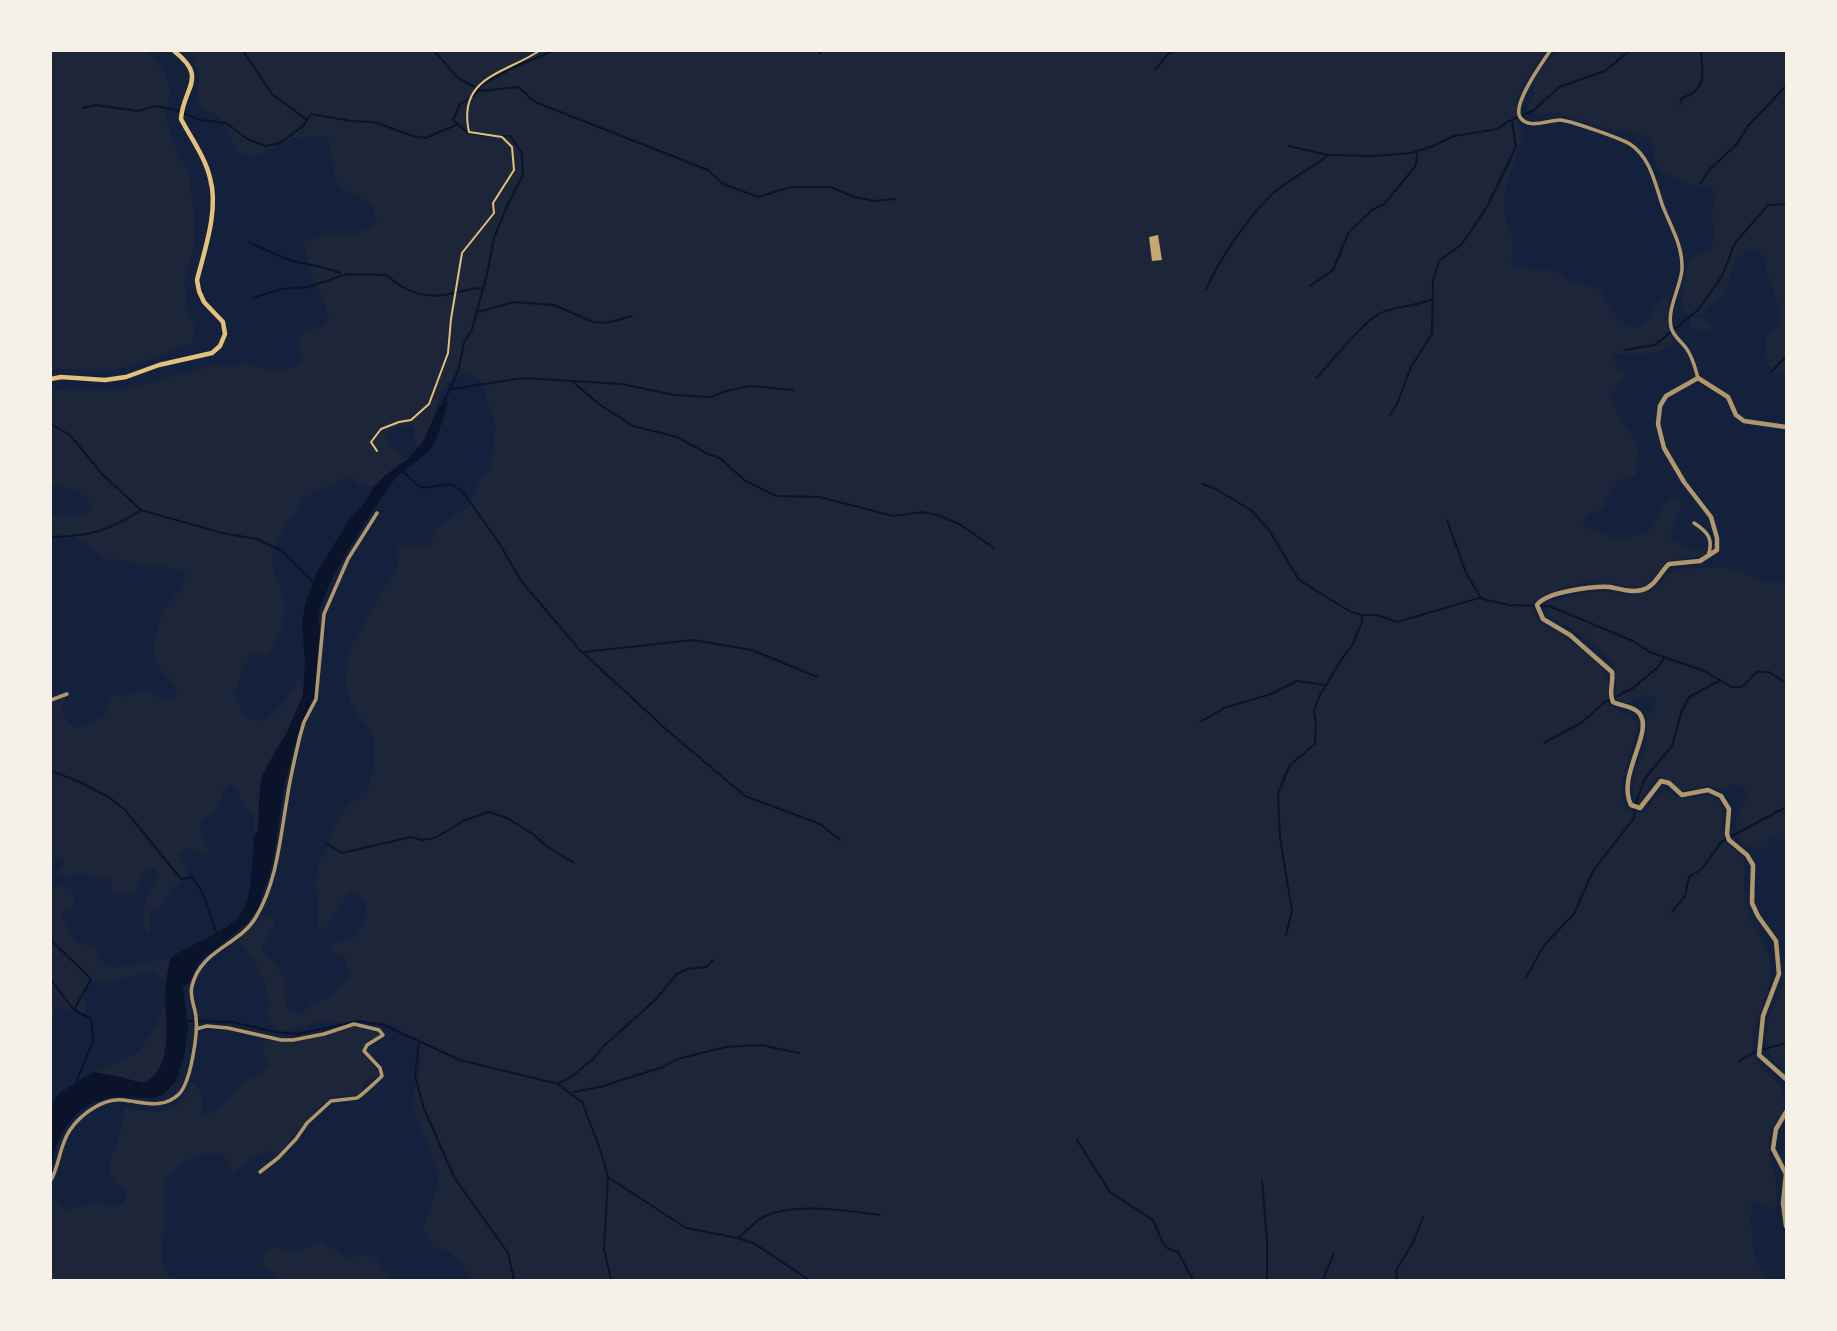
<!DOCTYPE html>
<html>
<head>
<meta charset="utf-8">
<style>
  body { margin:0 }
  #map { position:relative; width:1837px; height:1331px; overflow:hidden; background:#14213d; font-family:Montserrat,sans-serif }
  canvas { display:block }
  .frame { position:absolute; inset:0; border:52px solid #f6f1e7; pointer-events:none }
</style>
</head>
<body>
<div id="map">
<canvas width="1837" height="1331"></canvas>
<div class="frame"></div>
</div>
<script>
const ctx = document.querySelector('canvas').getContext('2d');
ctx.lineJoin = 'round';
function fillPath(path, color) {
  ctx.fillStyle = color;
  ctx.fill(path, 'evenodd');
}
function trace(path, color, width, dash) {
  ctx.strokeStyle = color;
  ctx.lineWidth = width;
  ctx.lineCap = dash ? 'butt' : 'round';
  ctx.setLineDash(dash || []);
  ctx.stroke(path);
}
fillPath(new Path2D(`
  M51,51H147L164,71L170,87L166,119L176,149L188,170L195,217L194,248L184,280L188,312L196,326L192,343C165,353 129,370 101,371C84,372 68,366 51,370Z
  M188,51H1544L1519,92L1516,101L1518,124L1524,130C1518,156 1504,182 1504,210C1504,228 1519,239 1511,257L1515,266C1527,270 1540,267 1553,270C1560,272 1564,279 1571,282C1578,285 1586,283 1593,286C1614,296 1609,328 1640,327L1662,299L1666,297L1670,300L1667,323L1669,333L1674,341L1673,345C1654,356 1637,355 1617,354L1613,357L1616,366L1624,372L1625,377L1611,394C1614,417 1631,429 1639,449L1636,459V474L1628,479L1618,480L1602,509L1588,514L1582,522L1587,529L1607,533C1612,540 1617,540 1626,538C1633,536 1641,535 1647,532C1661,523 1658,506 1673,497L1678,498L1682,507L1671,529V539L1694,551L1706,546L1704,554L1667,561L1649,581L1641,586L1589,582L1565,587L1534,600C1526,622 1557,631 1570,641C1582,648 1599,662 1606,674C1611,682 1608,696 1609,706L1631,717L1638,724C1637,745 1598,813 1643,813L1663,790L1681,799L1710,795L1716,798L1722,808V831L1725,840L1744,860C1745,878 1743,897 1748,914C1754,933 1771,945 1771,967C1772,995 1750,1023 1753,1051C1756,1067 1773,1076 1782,1088L1784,1107L1770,1131L1768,1146L1776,1184L1777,1204L1771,1211L1752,1199C1749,1228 1752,1254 1765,1280H474L451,1253L433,1247L422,1230L438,1185L436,1165L411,1104L418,1079L421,1059L417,1045L400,1031L383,1022L320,1021L292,1030H282L273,1027L267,1018C275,989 256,962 238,940L264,916L272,917L275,925L261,948L286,979L284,994L288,1010L299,1013L306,1010L312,1002L326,999L348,977L349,973L345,958L329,951L328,947L355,937L368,914L364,900L352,892C337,901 336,922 321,931L318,925L319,898L315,887L319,862L327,850L334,829L345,809L368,789L373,771L375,750L372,733L354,710L345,688L349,648L397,567L398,558L395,551L397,545L422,547L430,545L438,527L470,506C470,497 483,476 489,468C492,463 496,433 495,425C495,417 491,412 489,405C485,393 487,384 475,377C467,371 458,373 451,380C434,395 435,429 418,447L413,439L415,429L413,425C400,426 394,426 386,438L396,453L408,459L384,476L375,486L358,484L352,478L344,477C332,487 309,491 302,501C298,505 298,511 294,515C282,528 273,543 272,563C272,573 278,579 281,588C290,616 281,632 268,655L252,654L245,664L235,694L245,717C250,719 256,722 261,721C276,716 292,692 299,679L303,677C309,712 277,741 264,771C257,787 260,812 258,830L255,832L252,813L243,805L236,788L231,784C219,790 223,796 219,806C215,813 205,817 200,823V830L210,852L205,856L189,848L177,854L187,870L186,877L171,889L163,906L151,911L150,934L145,929C141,908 147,894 157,877L156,870L151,867L145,870L136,893L130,896L112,891V878L100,879L79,874L67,878L56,874L64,865L62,859L51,857V702L64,698C60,715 64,718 77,729L107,714L109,701L112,696L118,695L124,697C143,688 145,686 162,700L174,699L178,695C175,681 159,672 155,658C152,645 158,621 165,610C172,597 185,589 186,572L161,566L142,567L124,560L105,559L76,537L66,540L51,536V515C64,516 73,517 86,513L91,505C82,489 67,489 51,484V390L130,388L219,364L229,366L248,363L267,370L287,369L301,365L299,337L308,329H321L329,320C324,293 305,270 304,243C331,223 351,249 377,220L373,208L364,199L342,189L335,178L328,137L319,136L293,138L257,156L247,157L238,153L219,117L201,107L196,98L199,78L197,68Z
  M1557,51H1786V374L1774,372L1764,360L1767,335L1779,325L1780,309L1769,279L1763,255L1757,250L1749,249C1732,257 1732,276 1725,292C1722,299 1719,299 1713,303C1701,313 1699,326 1682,308C1683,295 1683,264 1694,256C1699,253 1706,252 1711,249C1718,230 1708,217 1716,195L1713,188C1691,188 1682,178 1661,172L1656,165L1651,142L1638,132L1616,131L1556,113L1540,115L1526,108L1534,95C1531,77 1547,64 1557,51Z
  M1692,318H1704L1714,329L1710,332L1691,329L1688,325Z
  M1726,567L1771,583L1786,582V845L1774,837L1768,841L1766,849C1757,850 1751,846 1744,842C1726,831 1741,811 1748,797C1745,787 1740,784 1731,784L1725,789L1710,786L1681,790C1649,764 1657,781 1637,803C1626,785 1637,766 1644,749C1648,739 1648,726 1646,715L1652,712L1657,704L1654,697L1645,695C1633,701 1628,706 1616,699C1614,687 1618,675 1614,665C1606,649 1562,622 1546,613L1545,603L1548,601L1590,592L1606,591L1625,596L1651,591L1674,569Z
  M64,885L70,888L76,906L62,913C62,924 72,928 73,939L83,945L96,946C99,957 101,965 114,968L170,958L166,985L164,980L153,972L102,983L99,980C82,980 84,1000 87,1012L80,1013L56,1007L51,1019V889Z
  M1786,959V1071C1781,1065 1774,1061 1770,1055C1758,1032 1775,1006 1782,985C1785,975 1780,968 1786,959Z
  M165,1003C169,1028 171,1072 142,1083L121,1077L93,1072L102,1067L118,1063L139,1051L157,1025Z
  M353,1025L377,1031L380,1034L363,1050C364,1061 376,1065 379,1075L363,1082L362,1093C352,1098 339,1093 329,1099C312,1110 290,1141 277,1157L271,1151L256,1156L233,1174L224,1155C217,1155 208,1152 202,1154C189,1158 168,1171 165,1185C162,1198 166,1210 165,1223C163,1246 154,1261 173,1280H51V1197L67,1210L102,1201L107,1206L122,1204L126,1199L125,1196L127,1191C98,1176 110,1161 119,1137C123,1128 123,1119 124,1108C143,1111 170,1117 185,1098C187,1095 189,1087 190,1082C202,1087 203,1102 203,1114C220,1113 228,1097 240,1087C249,1079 261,1074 269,1066L264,1055L263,1040C295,1045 323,1036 353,1025Z
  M321,1241L346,1258L373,1255L386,1271L389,1280H277L265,1266L262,1257L267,1249L276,1247L295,1253Z`), '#1d2539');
fillPath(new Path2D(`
  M448,402C444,414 438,440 431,448C420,462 401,469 391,484C375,507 309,603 320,627L314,699L300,725L285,783L272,867L258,909L247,923L199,962L189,983L183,987L188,1025L185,1053L176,1081L164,1094L153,1098L111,1097L88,1105L76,1114L65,1128L56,1146L51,1168V1106L58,1094L93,1072L121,1077L142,1083C173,1071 166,1029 165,1003C164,988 168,973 170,958C190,944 229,932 242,912C253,895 252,857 254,837L258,830L260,786L263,774L287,732L303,695L305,662L302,624L305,605L316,574L350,518L361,507L375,486L384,476L408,459L423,442L439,406Z`), '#0b132b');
trace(new Path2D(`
  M243,51L272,94L307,120
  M434,51L458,78L482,91L518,87L535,102L708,170L723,184L758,197L791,187H831L854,197L875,201L895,199
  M818,51L821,54
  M1155,70L1169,53L1175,51
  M1680,104L1682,98C1709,90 1702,70 1701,51
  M83,108L96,105L138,111L156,106L176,110L200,120L226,123L249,140L266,146L280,143L303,126L311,114L351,121L374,122L413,136L426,138L458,124
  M489,136L468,133L453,120L460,104L474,96L483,84L512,68L553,51
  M1289,146L1328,155L1372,156L1412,153L1433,146L1454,136L1498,129L1507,122L1534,110L1559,87L1605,71L1629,51
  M1700,184L1709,170L1737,144L1748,126L1786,86
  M249,242C265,249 280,258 297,262C312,265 325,267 340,273
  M1310,286L1333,270L1349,232L1372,210L1384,204L1410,173L1416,165L1417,153
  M1206,290C1218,260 1256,205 1282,186C1297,175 1313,167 1327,156
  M253,298L281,289L308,287L347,274L387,275C405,293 429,300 454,293C464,291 472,288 482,288
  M478,312L514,302L554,305L593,322L606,323L632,316
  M1624,350L1655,345L1699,309L1722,276L1735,243L1768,205L1786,204
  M1772,371L1786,357
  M1316,378C1330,364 1363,322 1379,314C1395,305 1416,307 1432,299
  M572,381L600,405L633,426L677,437L708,454L720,458L744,480L776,496L820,497L893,516L922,512L937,515L959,524L994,548
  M452,389L523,378L622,384L674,395L711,397L726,391L750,386L793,390
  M443,404L458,371L464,343L472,329L487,274L494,238L507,206L523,175L522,153L510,136H502
  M1390,415L1397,404L1411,367L1432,334L1433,281L1439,261L1461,245L1487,207L1516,147L1512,121
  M51,424L70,435L102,474L141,510L222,533L257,539L282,551L313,582
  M403,471C427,496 420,486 451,484L463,492L501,546L521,581L579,649L668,731L745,796L820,824L840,840
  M1202,484L1214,488L1251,510L1269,530L1299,580L1351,612L1363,615H1377L1397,622L1479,598L1509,605L1549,606L1633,641L1650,652L1704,671L1732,687H1742L1757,672H1769L1786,683
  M1447,520L1466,573L1481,598
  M51,537C87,537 111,530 141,510
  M584,652L693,640L752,650L817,677
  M1200,722L1224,708L1271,694L1297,681L1325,685
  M1544,743L1581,723L1605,702L1633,688L1658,667L1664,658
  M51,771L80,782L110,798L125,810L181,879L191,877C207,892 208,914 217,934
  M327,844L342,853L411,837L422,840L435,838L465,820L489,812L507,818L534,835L549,848L574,863
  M1672,912L1685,896L1689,877L1702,869L1721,842L1786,807
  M1286,935L1292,911L1280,838L1278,793L1290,765L1315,744L1316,725L1314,710L1320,695L1343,657L1352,646L1362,622V617
  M51,940L91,979L74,1010
  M1526,978L1544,945L1574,914L1593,871L1634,818L1636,803L1645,778L1672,746L1681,713L1689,697L1719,681
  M51,980L74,1010L91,1019L93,1041L76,1083
  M188,1021L232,1022L275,1032L298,1034L358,1021L384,1025L460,1060L558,1084L582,1102L601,1152L608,1177L604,1249L611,1280
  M419,1042L415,1075L423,1106L454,1177L508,1253L514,1280
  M1739,1061L1757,1051L1786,1043
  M559,1083L571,1077L593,1059L605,1045L656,999L677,974L687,969L706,967L713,960
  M573,1092L600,1087L663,1067L677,1059L726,1047L761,1045L799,1053
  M1077,1140L1110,1192L1153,1220L1163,1243L1167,1248L1178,1252L1193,1280
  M608,1177L686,1228L738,1238L755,1244L809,1280
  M1262,1181L1267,1239V1280
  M739,1237C746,1231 753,1224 760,1219C790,1201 847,1211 880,1215
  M1323,1280L1334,1253
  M1397,1280L1396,1270L1413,1243L1423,1217`), '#0b132b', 2);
fillPath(new Path2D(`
  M1158,235L1162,260L1152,261L1149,237Z`), '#c6a872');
trace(new Path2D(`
  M377,451L371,442L381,429L399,422L411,420L429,404L448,353L451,319L462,253L494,213L493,203L514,170L512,147L502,137L469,132C457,77 504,74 539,51`), '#e5c07b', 2);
trace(new Path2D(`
  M1550,51C1542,63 1512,104 1520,117C1528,130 1548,120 1560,120C1569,120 1622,139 1630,144C1650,157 1655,183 1662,204C1670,226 1683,244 1682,270C1680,288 1667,309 1671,327C1673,336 1681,341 1686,348C1693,357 1695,368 1698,378
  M1694,523C1708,532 1714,539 1708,556
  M51,700L67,694
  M196,1029L207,1026L228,1028L281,1040H293L324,1034L354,1024L379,1030L383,1035L367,1045L364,1051L380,1068L382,1076C379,1079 361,1096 357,1098L331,1101L307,1123L296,1139L278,1158L260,1172
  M51,1180C60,1164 59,1146 70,1130C81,1114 103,1098 123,1100C143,1102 163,1110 179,1094C191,1082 198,1033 196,1017C195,1006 189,997 192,986C201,949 239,946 256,917C277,882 280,839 287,799C290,778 295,757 300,736L304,722L316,699L324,614L348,559L377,513`), '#b1986c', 3.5);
trace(new Path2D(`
  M1786,427L1744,421L1736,415L1728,397L1698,378L1666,396L1660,406L1658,424L1664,448L1684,482L1711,517L1717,538V550L1700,561L1669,564C1660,572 1655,587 1642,590C1631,593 1621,589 1610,587C1593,586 1545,592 1537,605L1543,619L1570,635L1612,672C1614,682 1608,692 1613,702C1621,706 1633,706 1639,713C1655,731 1616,776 1631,805L1640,808L1661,781L1669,783L1682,795L1708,790L1721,796L1729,809L1727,834L1729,840L1747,855L1753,865L1752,903L1758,916L1776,941L1779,974L1763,1016L1759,1055L1786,1079
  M1786,1112L1776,1129L1773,1149L1786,1174L1783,1203L1786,1226`), '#b1986c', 4.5);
trace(new Path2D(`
  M51,379L61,377L105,380L126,377L159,365L212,353L220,346L225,334L223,322L204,302L199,291L197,280C205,249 219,209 210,178C205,157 191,138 181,119C183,87 209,78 174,51`), '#e5c07b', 4.5);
</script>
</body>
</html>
